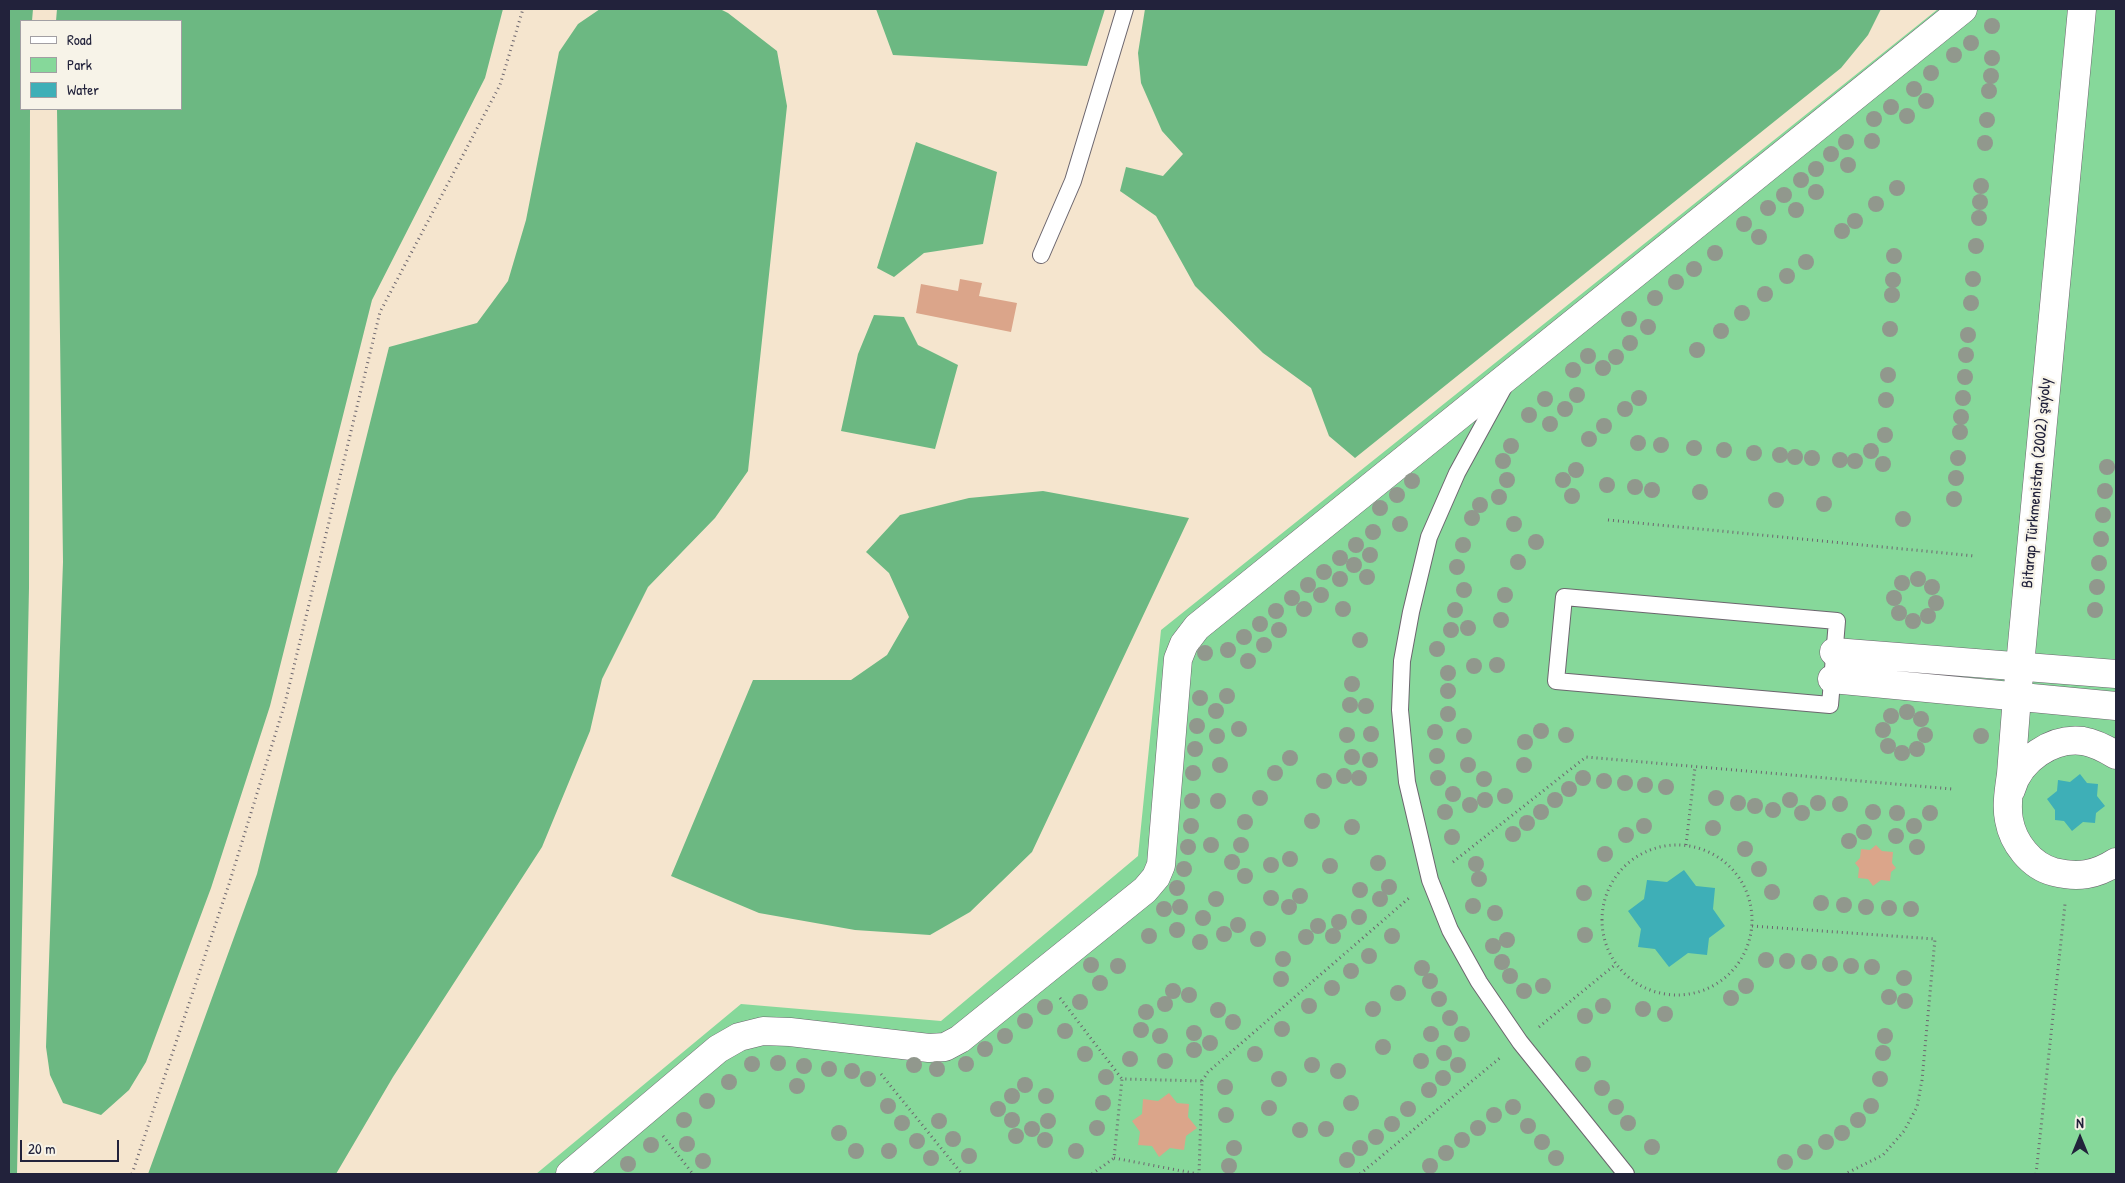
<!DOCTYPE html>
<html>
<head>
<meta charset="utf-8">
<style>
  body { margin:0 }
  #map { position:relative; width:2125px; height:1183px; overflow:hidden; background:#f5e5ce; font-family:"Patrick Hand",sans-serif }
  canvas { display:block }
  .frame { position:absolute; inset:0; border:10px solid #22223b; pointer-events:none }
  .legend { position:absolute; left:20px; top:20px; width:162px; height:90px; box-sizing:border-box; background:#f7f3e8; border:1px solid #a29fa3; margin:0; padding:6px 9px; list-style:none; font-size:15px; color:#22223b }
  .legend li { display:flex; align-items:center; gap:10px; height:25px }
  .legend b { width:25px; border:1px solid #a29fa3 }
  .north { position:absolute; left:2055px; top:1113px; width:50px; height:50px; -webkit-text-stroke:4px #f7f3e8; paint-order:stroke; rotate:0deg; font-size:14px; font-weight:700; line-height:20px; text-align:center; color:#22223b }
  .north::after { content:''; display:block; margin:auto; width:18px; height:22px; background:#22223b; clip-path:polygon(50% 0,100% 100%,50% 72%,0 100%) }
  .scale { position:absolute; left:20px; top:1140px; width:99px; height:22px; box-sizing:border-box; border:2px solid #22223b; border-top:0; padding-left:6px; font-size:15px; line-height:18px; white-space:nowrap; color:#22223b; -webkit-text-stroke:4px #f7f3e8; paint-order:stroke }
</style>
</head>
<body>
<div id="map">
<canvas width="2125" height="1183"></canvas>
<div class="frame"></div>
<ul class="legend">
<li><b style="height:6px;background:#fff"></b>Road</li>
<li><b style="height:14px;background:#86d89a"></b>Park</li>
<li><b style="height:14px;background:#3eafb7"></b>Water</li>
</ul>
<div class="north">N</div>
<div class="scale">20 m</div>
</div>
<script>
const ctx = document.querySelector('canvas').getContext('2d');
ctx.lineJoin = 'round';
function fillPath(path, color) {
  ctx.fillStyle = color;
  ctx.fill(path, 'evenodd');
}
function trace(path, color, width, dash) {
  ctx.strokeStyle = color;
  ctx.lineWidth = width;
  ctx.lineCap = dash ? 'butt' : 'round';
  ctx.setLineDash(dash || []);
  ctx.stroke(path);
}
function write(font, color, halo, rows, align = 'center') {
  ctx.font = font + ' "Patrick Hand",sans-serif';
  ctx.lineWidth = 4.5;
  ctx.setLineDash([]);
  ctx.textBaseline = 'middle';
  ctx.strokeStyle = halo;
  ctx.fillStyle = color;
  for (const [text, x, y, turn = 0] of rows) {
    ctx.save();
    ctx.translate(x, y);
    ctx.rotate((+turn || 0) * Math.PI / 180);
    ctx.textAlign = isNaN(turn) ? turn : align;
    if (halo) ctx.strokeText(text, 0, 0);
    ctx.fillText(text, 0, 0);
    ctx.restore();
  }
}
fillPath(new Path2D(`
  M1938,9H2116V1174H536L741,1004L941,1021L1138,856L1161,630Z`), '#86d89a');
fillPath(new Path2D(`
  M9,9H33L32,21H21V109H30L29,588L17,1174H9Z
  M57,9H503L485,78L372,300L270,706L211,888L146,1062L129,1090L101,1115L63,1103L50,1075L46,1047L63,562L57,109H181V21H56Z
  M600,9H720L728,13L777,51L787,106L748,471L715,518L648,587L602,679L590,731L542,847L393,1077L336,1174H148L257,874L389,347L477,323L508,281L526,220L559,52L578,24Z
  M876,9H1105L1087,66L893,55Z
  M1145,9H1881L1868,35L1841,68L1355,458L1329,436L1311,388L1263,353L1195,286L1156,216L1120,191L1126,167L1163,176L1183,154L1162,131L1141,83L1138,53Z
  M916,142L997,172L983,244L924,253L894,277L877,268Z
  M874,315L904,317L918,345L958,365L935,449L841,431L858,354Z
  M1043,491L1189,518L1032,852L970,912L930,935L855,930L759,913L671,876L753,680H851L887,655L909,617L889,573L866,552L900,515L969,498Z`), '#6cb882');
fillPath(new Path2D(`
  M2080,774L2087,783L2098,784L2097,796L2105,806L2096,813L2095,823L2083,822L2072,831L2064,821L2055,820V810L2047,799L2057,791L2058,780L2070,782Z
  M1684,870L1696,886L1715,888L1713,909L1725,926L1709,938L1707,955L1688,953L1669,967L1655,949L1638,947L1641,929L1628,911L1644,899L1647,880L1667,882Z`), '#3eafb7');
fillPath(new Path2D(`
  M960,279L982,283L979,296L1017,303L1011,332L916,313L921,284L958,291Z
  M1876,845L1882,851L1893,852L1892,863L1896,868L1891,872L1890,881L1881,880L1873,886L1868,879L1858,878L1859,868L1855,863L1860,858L1861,849L1870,850Z
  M1169,1093L1177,1103L1189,1104L1188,1117L1197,1128L1186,1136L1184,1150L1170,1148L1159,1157L1152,1146L1138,1145L1140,1132L1132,1121L1142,1114L1143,1099L1158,1101Z`), '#dba58a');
const lane = new Path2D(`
  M1041,255L1073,181L1125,9
  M1504,387L1457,473L1429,537L1411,612L1402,661L1400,710L1407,782L1430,880L1450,930L1479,982L1520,1042L1626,1174
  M1564,597L1837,621L1830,705L1556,681Z`);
const street = new Path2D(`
  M1834,652L2116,674
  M1832,679L2116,706
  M570,1174L718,1049L739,1037L763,1031L790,1032L929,1048L945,1047L960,1039L1145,890L1156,877L1161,865L1178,659L1184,644L1197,627L1963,9`);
const secondary = new Path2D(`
  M2082,9L2017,697C2015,723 2013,748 2011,774C2009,789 2006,805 2009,820C2013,843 2031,866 2054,872C2078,878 2096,875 2116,862
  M2011,790C2019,760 2052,737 2083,741C2095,743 2106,749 2116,755`);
trace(lane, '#6c666e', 18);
trace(street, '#6c666e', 29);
trace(secondary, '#6c666e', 29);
trace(new Path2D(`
  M1608,520L1975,556
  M1686,845L1695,767
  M1602 920a75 75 0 1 1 150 0a75 75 0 1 1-150 0Z
  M1453,862L1586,757L1952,789
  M1752,926L1935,939L1922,1080L1917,1107L1904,1131L1883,1155L1845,1174
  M1060,998L1122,1079
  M1539,1027L1616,964
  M881,1074L962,1174
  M1202,1081L1208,1072L1409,898
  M663,1136L693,1174
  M1114,1158L1198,1174
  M132,1174L229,884L285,703L380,312L500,85L523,9
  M1092,1174L1114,1158L1122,1079L1202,1081L1199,1174
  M1360,1174L1501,1057
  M2036,1174L2065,904`), '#6c666e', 3, [1, 4]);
trace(lane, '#fff', 16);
trace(street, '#fff', 28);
trace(secondary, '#fff', 28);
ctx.fillStyle = '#91988d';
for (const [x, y] of [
  [1992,26],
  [1971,43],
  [1954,55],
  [1992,58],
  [1931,73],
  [1991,76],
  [1914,89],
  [1989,91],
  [1926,101],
  [1891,107],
  [1907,116],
  [1874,119],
  [1987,120],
  [1872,141],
  [1846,142],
  [1985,143],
  [1831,154],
  [1848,165],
  [1816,169],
  [1801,180],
  [1981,186],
  [1897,188],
  [1816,192],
  [1784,195],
  [1980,202],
  [1876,204],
  [1768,208],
  [1796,210],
  [1979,218],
  [1855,221],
  [1744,224],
  [1842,231],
  [1759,237],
  [1976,246],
  [1715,253],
  [1894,256],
  [1806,262],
  [1694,269],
  [1787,276],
  [1973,279],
  [1893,280],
  [1676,282],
  [1765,294],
  [1892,295],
  [1655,298],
  [1971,303],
  [1742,313],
  [1629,319],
  [1648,327],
  [1890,329],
  [1721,331],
  [1968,335],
  [1630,343],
  [1697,350],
  [1966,355],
  [1588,356],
  [1616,357],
  [1603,368],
  [1573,370],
  [1888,375],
  [1965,377],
  [1577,395],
  [1639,398],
  [1963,398],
  [1545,399],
  [1886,400],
  [1565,409],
  [1625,409],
  [1529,415],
  [1961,417],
  [1550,424],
  [1604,426],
  [1960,432],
  [1885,435],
  [1589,439],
  [1638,443],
  [1661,445],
  [1511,446],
  [1694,448],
  [1724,450],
  [1871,451],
  [1754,453],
  [1780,455],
  [1795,457],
  [1812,458],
  [1958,458],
  [1840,460],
  [1503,461],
  [1855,461],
  [1883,464],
  [2107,467],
  [1576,470],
  [1956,478],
  [1507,480],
  [1563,480],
  [1412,481],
  [1607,485],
  [1635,487],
  [1652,490],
  [2105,491],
  [1700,492],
  [1397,495],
  [1572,496],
  [1499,497],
  [1954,499],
  [1776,500],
  [1824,504],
  [1480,505],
  [1380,508],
  [2103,515],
  [1472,518],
  [1903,519],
  [1400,524],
  [1514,524],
  [1373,532],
  [2101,539],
  [1536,542],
  [1356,545],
  [1463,545],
  [1370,555],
  [1340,558],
  [1518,562],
  [2099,563],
  [1354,565],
  [1457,567],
  [1324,572],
  [1367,577],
  [1340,579],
  [1918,579],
  [1902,583],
  [1308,585],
  [1932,587],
  [2097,587],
  [1464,590],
  [1321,595],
  [1505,595],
  [1292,598],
  [1894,598],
  [1936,603],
  [1304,609],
  [1343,609],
  [1455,610],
  [2095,610],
  [1276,611],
  [1899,613],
  [1928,616],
  [1501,620],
  [1913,621],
  [1260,624],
  [1468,628],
  [1279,630],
  [1451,630],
  [1244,637],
  [1360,640],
  [1264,645],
  [1437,649],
  [1228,650],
  [1205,653],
  [1248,661],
  [1497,665],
  [1474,666],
  [1448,673],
  [1352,684],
  [1448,691],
  [1227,696],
  [1200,698],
  [1350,705],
  [1366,706],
  [1216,711],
  [1907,712],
  [1448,714],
  [1891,716],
  [1921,719],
  [1197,726],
  [1239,729],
  [1883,730],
  [1541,731],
  [1435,732],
  [1371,734],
  [1347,735],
  [1566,735],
  [1925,735],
  [1217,736],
  [1464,736],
  [1981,736],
  [1525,742],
  [1888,746],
  [1195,749],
  [1917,749],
  [1902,753],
  [1437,756],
  [1352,757],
  [1290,758],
  [1370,760],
  [1220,765],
  [1468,765],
  [1524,765],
  [1193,773],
  [1275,773],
  [1344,776],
  [1359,778],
  [1438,778],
  [1583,778],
  [1484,779],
  [1324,781],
  [1604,781],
  [1625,783],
  [1645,785],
  [1666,787],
  [1569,789],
  [1453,794],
  [1505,796],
  [1260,798],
  [1716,798],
  [1485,800],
  [1555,800],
  [1790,800],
  [1192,801],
  [1218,801],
  [1738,803],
  [1818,803],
  [1840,804],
  [1470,805],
  [1755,806],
  [1773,810],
  [1445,812],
  [1541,812],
  [1873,812],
  [1802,813],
  [1897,813],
  [1930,813],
  [1312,821],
  [1245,822],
  [1527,823],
  [1191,826],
  [1644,826],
  [1914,826],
  [1352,827],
  [1713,828],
  [1864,832],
  [1513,834],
  [1626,835],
  [1896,836],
  [1452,837],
  [1849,841],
  [1211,845],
  [1241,845],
  [1188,847],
  [1917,847],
  [1745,849],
  [1605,854],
  [1290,859],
  [1232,862],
  [1378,863],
  [1476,864],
  [1271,865],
  [1330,866],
  [1184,869],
  [1759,869],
  [1245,876],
  [1479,879],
  [1389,887],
  [1177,888],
  [1360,890],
  [1772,892],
  [1584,893],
  [1300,896],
  [1271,898],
  [1216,899],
  [1380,899],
  [1821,903],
  [1844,905],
  [1473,906],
  [1180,907],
  [1289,907],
  [1866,907],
  [1889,908],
  [1164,909],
  [1911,909],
  [1495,913],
  [1359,917],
  [1203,918],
  [1339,922],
  [1238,925],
  [1318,926],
  [1177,930],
  [1224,934],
  [1585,935],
  [1149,936],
  [1333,936],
  [1392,936],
  [1306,937],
  [1258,939],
  [1507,940],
  [1200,942],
  [1493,946],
  [1369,956],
  [1283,959],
  [1766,960],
  [1787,961],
  [1502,962],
  [1809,962],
  [1830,964],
  [1091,965],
  [1118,966],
  [1851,966],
  [1872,967],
  [1422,968],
  [1351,971],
  [1510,976],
  [1904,978],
  [1281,979],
  [1430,981],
  [1100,983],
  [1543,986],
  [1746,986],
  [1332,988],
  [1173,991],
  [1524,991],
  [1398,993],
  [1189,995],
  [1889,997],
  [1731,998],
  [1439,999],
  [1905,1001],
  [1080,1002],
  [1165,1004],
  [1309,1006],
  [1603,1006],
  [1045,1007],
  [1373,1009],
  [1643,1009],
  [1218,1010],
  [1146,1012],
  [1665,1014],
  [1585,1016],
  [1450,1018],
  [1025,1021],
  [1233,1022],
  [1282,1029],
  [1141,1030],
  [1065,1031],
  [1194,1033],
  [1431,1034],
  [1462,1034],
  [1005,1036],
  [1160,1036],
  [1885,1036],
  [1210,1043],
  [1383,1047],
  [985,1049],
  [1194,1050],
  [1444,1053],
  [1883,1053],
  [1085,1054],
  [1255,1054],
  [1130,1059],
  [1165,1061],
  [1421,1061],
  [778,1063],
  [752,1064],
  [966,1064],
  [1583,1064],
  [914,1065],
  [1312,1065],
  [1458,1065],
  [804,1066],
  [829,1069],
  [937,1069],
  [852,1071],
  [1338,1071],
  [1106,1077],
  [1443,1078],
  [868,1079],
  [1279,1079],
  [1880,1079],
  [729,1082],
  [1025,1085],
  [797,1086],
  [1225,1087],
  [1602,1088],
  [1429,1090],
  [1012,1096],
  [1046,1096],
  [707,1101],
  [1103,1103],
  [1351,1103],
  [888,1106],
  [1871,1106],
  [1513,1107],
  [1616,1107],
  [1269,1108],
  [998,1109],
  [1408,1109],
  [1226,1115],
  [1494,1115],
  [684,1120],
  [1012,1120],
  [1858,1120],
  [939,1121],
  [1048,1121],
  [902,1123],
  [1628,1123],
  [1392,1124],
  [1528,1126],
  [1097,1128],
  [1478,1128],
  [1032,1129],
  [1326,1129],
  [1300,1130],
  [839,1133],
  [1842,1133],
  [1016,1136],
  [1376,1137],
  [953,1139],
  [1045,1140],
  [1462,1140],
  [917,1141],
  [1542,1142],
  [1826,1142],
  [687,1144],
  [651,1145],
  [1652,1147],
  [1234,1148],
  [1360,1148],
  [856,1151],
  [889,1151],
  [1076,1151],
  [1805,1152],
  [1446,1153],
  [969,1156],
  [931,1158],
  [1556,1158],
  [1347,1160],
  [703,1161],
  [1785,1162],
  [628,1164],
  [1229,1166],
  [1430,1166]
]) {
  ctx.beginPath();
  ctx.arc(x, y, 8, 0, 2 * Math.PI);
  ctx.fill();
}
write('16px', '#22223b', '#f7f3e8', [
  ["Bitarap Türkmenistan (2002) şaýoly",2037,483,-85]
]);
</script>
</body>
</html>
